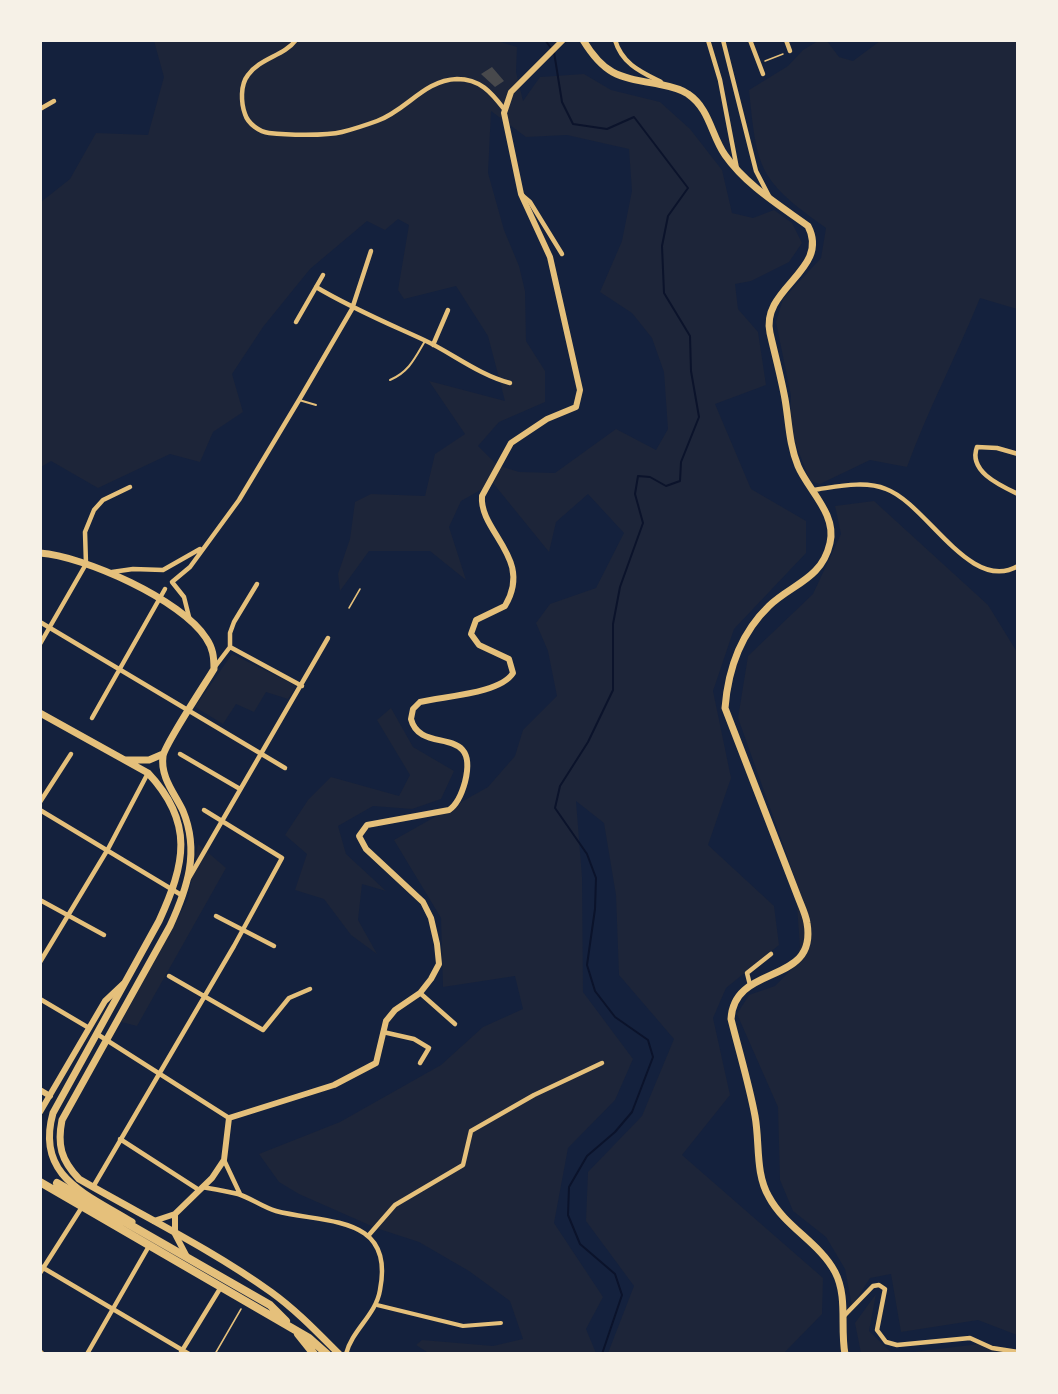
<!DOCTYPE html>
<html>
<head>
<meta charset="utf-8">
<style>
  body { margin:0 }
  #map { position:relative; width:1058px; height:1394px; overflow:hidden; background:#14213d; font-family:"PT Sans",sans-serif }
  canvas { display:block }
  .frame { position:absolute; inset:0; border:42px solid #f6f1e7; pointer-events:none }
</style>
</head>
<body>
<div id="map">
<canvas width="1058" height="1394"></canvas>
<div class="frame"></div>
</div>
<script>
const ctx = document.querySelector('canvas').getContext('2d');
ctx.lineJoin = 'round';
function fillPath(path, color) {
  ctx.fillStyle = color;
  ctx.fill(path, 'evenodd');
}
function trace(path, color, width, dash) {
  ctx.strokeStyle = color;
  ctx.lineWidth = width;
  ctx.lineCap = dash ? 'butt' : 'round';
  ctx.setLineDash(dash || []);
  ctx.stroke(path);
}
fillPath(new Path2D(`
  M154,41H497L517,47L516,72L523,101L540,77L584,74L611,90L660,102L690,129L722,170L732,213L753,218L774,210L792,223L802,243L789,262L751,281L735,284L738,309L758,332L766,385L715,404L751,489L806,521V553L734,629L713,691L731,778L708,845L774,906L779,945L726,988L713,1018L730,1095L682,1155L823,1278L822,1314L784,1353H608L634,1286L586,1221L588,1172L642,1116L674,1039L619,975L616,895L604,823L576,801L582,877L583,992L633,1059L615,1100L568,1148L554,1223L603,1297L586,1329L596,1353L430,1354L416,1345L422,1340L493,1346L523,1339L510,1301L469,1271L419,1242L376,1228L299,1194L279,1182L259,1154L340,1122L441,1065L483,1027L523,1009L515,976L443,987L441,918L394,840L488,787L515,756L523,730L557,696L548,651L536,623L550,604L596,588L624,533L588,494L556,522L549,552L493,483L461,501L449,527L466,580L430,551H369L340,591L338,574L350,539L355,502L371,494L425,496L435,454L465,434L429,381L505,401L488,336L456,286L404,299L398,290L409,225L398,219L385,230L367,221L310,269L263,327L232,374L243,412L213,432L200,462L170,454L98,488L51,461L41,467V202L70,179L96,133L148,135L164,77ZM491,111L526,137L567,135L629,149L632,191L622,241L600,292L632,313L652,338L664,372L668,429L656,450L616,429L555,473L519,472L497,465L478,446L499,422L545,402V371L526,341L525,291L519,266L504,230L488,173Z
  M818,41H827L839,57L853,61L880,41H1017V309L980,298C957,355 928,409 907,467L870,460L820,484L810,481L790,429L791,396L776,322L783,299L821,258L826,228C759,180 757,171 749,90L788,66L803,50Z
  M874,501L988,605L1017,652V1335L978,1320L901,1332L891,1274L870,1278L852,1306L845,1269L826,1237L793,1211L780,1180L778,1107L737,1014L749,995L775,986L793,968L800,947L795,878L738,718L748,656L813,594L841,534L835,506Z
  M232,654L297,686L288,699L266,692L254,712L236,704L223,724L195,707Z
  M391,708L413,747L454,771L441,799L412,809L373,806L338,826L346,854L386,891L362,884L358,920L377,954L351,935L324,899L295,890L307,854L285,835L308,800L331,777L399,796L410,775L377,720Z
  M198,844L226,868L137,1026L121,1022L188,899Z
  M876,1294L869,1331L892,1353H861L855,1323Z
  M987,1343L1017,1354H897Z`), '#1d2539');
trace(new Path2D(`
  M545,40L554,52L562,102L573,124L607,129L634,117L688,188L668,216L662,246L664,293L690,336L691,371L699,417L681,462L680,481L666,486L650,477L638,476L635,494L643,523L620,587L613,624V690L588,742L560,786L555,808L587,854L596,878L595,909L587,965L595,991L615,1017L648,1040L653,1057L632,1112L615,1132L587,1156L569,1187L568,1215L580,1244L615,1274L622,1295L602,1354`), '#0b132b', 2);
fillPath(new Path2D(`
  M492,67L504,81L495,87L481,74Z`), '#48494c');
trace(new Path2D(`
  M765,61L783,54
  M349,608L360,589
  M215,1354L241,1309`), '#e5c07b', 1.5);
trace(new Path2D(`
  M390,380C409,372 415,358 425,341
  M299,400L316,405`), '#e5c07b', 2);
trace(new Path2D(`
  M377,1305L463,1326L501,1323`), '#e5c07b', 4);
trace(new Path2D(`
  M296,40C284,56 260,58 248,75C240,85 241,103 245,114C248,124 260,132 269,133C286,135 326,136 342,132C354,129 366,125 377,121C406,111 424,80 457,79C480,79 491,92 504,109
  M615,40C622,64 641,72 661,82
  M708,40L720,80L737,169
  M723,40L756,171L770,198
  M750,40L763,74
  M786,40L790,51
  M40,109L54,101
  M523,196L530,202L562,254
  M316,287C351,308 387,323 424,340C452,353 479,375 510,383
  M296,322L323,275
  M433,345L448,310
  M1018,454L997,448L977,447C968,471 999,485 1018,494
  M813,490C836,487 864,480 886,489C927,504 970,594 1018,566
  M112,572L133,569L163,570L200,549
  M190,621L184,597L172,582L190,567L239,500L299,400L352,309L371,251
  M40,622L285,768
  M40,644L86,564L85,532L94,510L103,500L130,487
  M230,647L302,686
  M214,668L230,647V633L234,622L257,584
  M92,718L165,589
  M180,754L240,789
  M40,802L71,754
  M40,810L183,896
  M189,878L328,638
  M40,900L104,935
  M216,916L274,946
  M40,962L108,849L148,773
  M169,976L263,1030L289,998L310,989
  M750,985L747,973L771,954
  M420,993L455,1024
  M40,999L89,1028
  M383,1032L414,1039L429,1048L420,1063
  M97,1034L229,1118
  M120,1139L199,1190
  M224,1160L240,1194
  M93,1187L234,946L282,858L204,810
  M202,1187C214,1189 227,1191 238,1194C251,1198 262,1207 276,1211C325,1224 395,1214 380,1290C376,1315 352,1330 346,1354
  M368,1236L395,1205L463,1165L471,1131L534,1095L602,1063
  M40,1266L189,1354
  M40,1273L82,1207
  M843,1317L873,1286L879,1285L885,1289L877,1330L886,1342L897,1345L970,1338L992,1348L1018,1352
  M87,1354L149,1246
  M180,1354L221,1287`), '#e5c07b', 4.5);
trace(new Path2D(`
  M40,1090L50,1096
  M40,1112L105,1001L123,984
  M175,1214V1234L186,1255
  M154,1221L175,1214L212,1178L224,1160L229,1118L334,1085L376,1063L386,1021L395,1010L420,993L431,979L439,964L437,944L431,918L423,902L366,849L359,836L367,825L449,810C458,804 462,793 465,782C480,722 420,756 411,719L413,709L420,702C443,696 500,694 513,673L509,659L479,645L471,634L476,620L505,606C534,558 479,532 482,496L511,443L547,419L576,407L580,390L550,257L521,194L504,113L511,92L563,40`), '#e5c07b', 6);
trace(new Path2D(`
  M583,40C605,76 619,77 658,84C668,86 680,88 688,94C710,109 711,135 725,155C746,185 779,205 808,226C831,270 760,288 770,333C775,355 781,377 785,399C789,422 789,444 798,466C808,490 837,514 830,543C822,579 792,584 769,606C741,633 728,670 725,708L798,897C801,905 806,915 807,923C818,987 734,962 731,1019C739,1051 749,1084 755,1116C760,1143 755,1173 769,1197C785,1227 820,1243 835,1272C848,1297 840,1327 845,1354
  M40,553C84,556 182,600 206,638C213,648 214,657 214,669C205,684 165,744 163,756C160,777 175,794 183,811C200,852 187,889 170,926L62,1120C57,1145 61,1160 79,1179C143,1216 211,1249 271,1292C296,1310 317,1332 339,1354
  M40,713L148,773C195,823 185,864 159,921L53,1113C35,1177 87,1194 132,1222
  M126,760H149L163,754
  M40,1353L41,1354`), '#e5c07b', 7);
trace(new Path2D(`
  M40,1182L309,1338L327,1354
  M57,1183L270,1305L286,1321
  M298,1334L314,1354`), '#e5c07b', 8);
</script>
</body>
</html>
